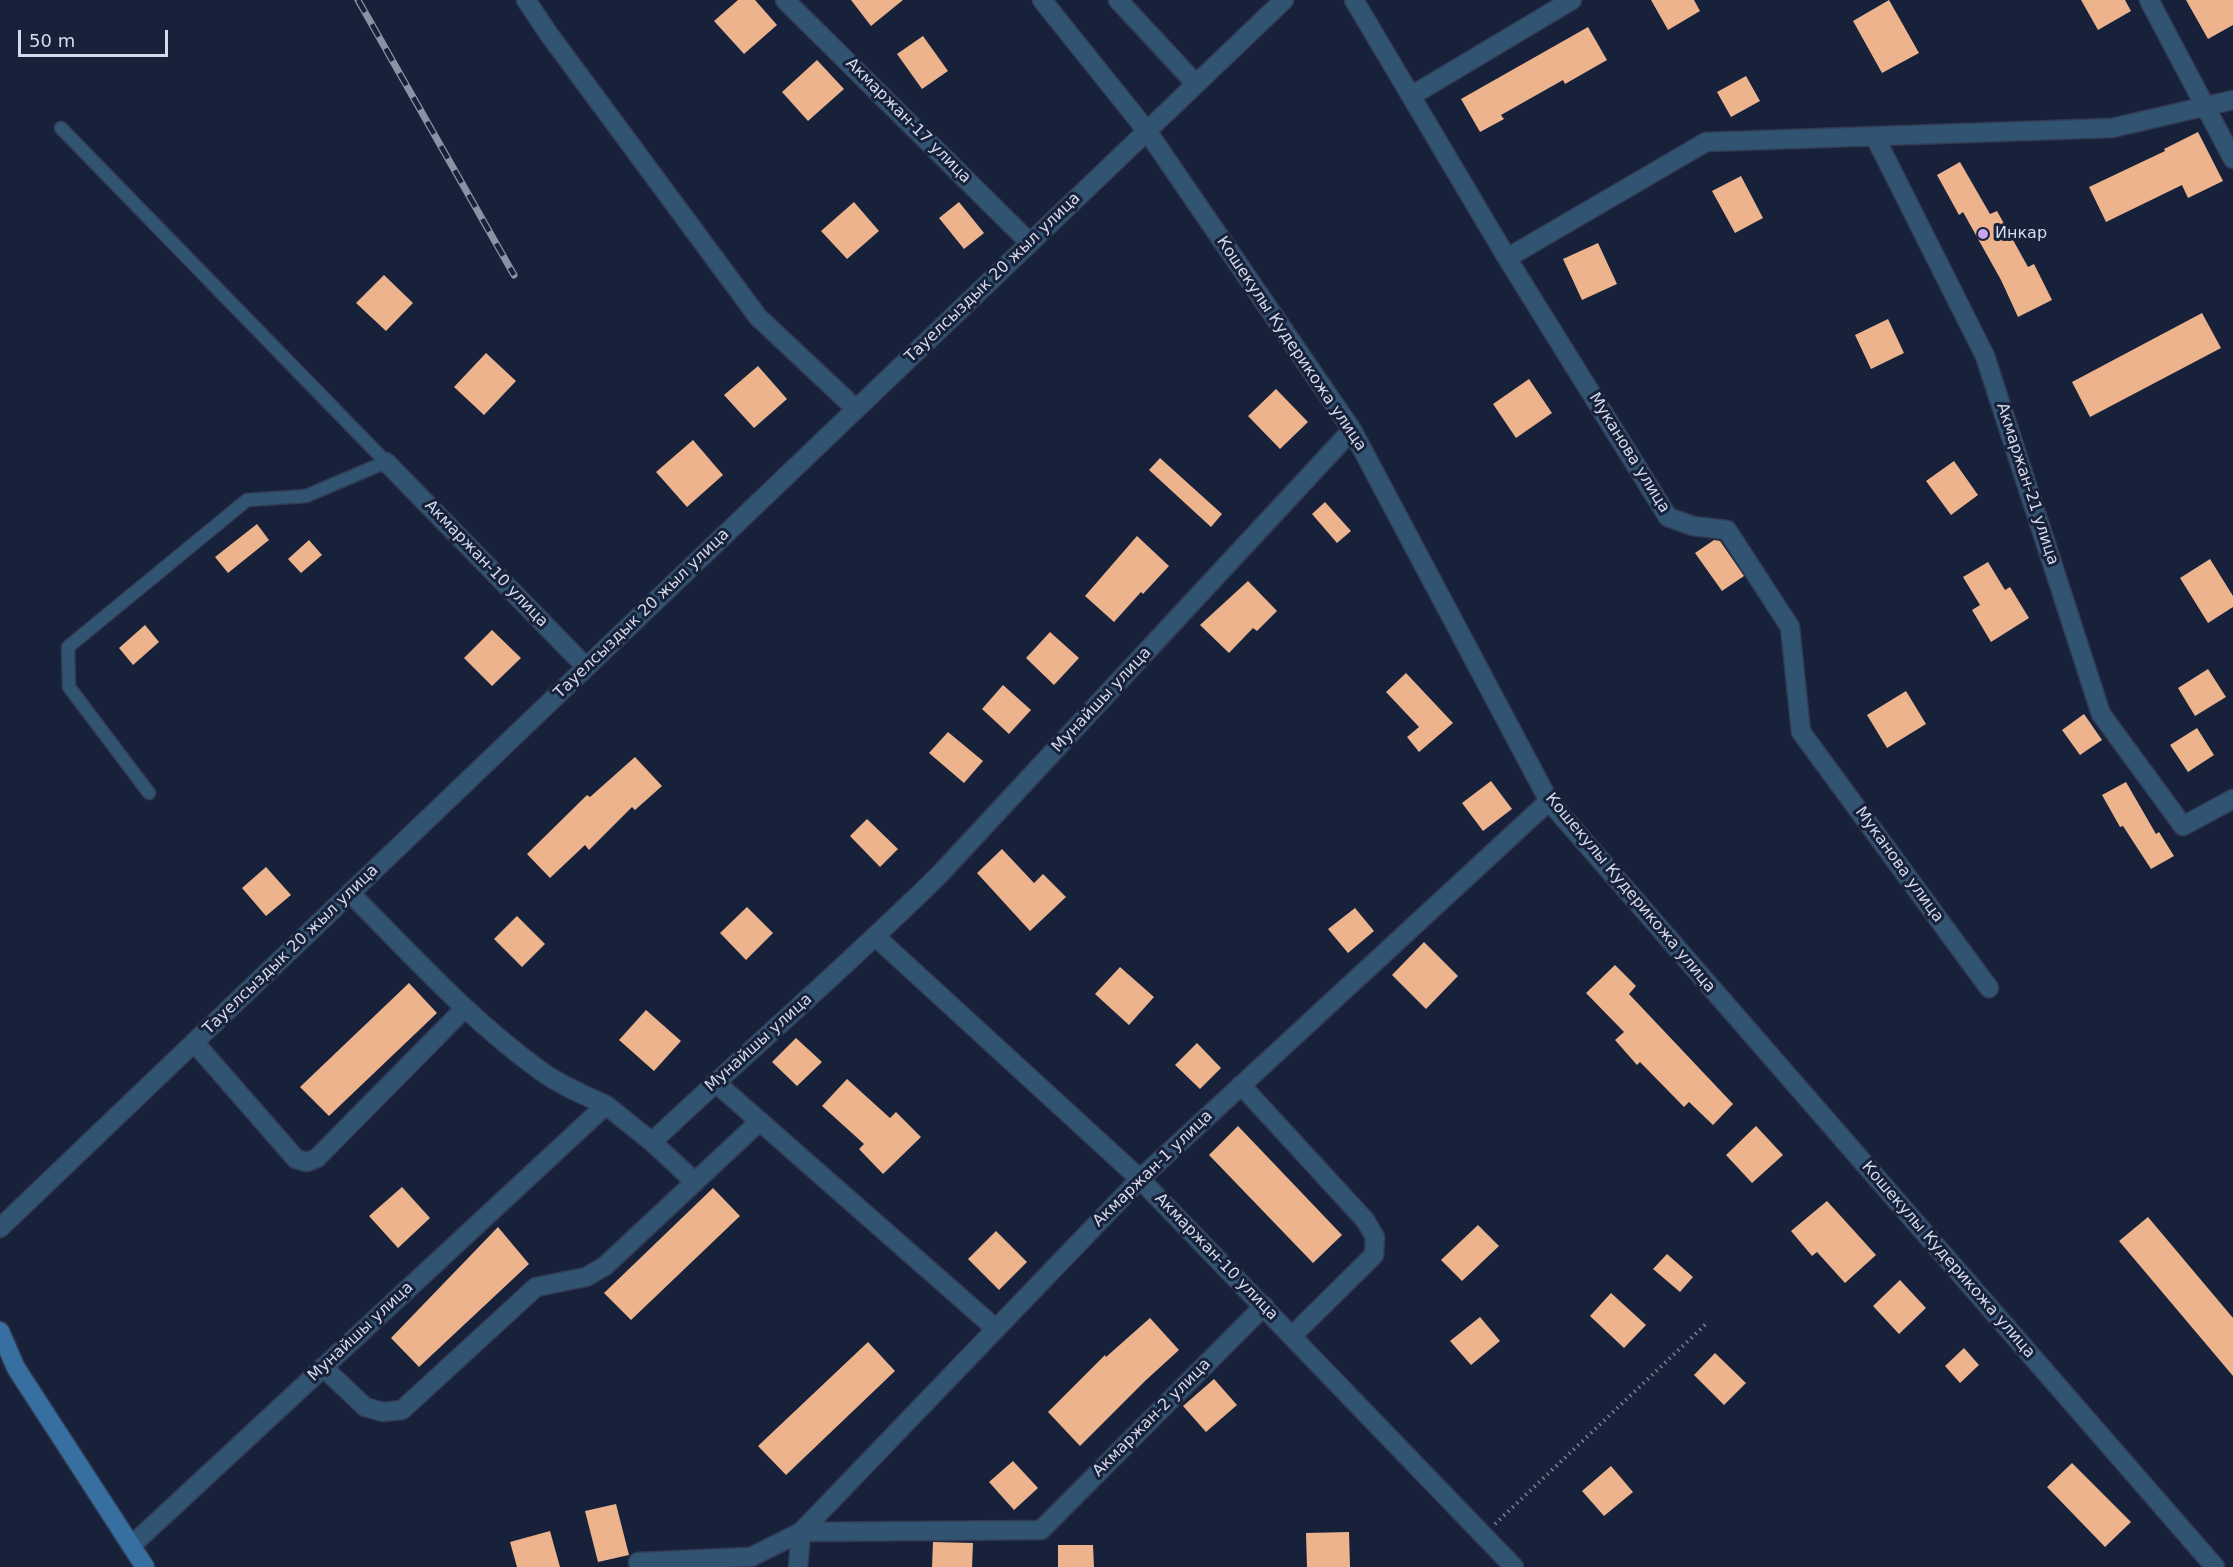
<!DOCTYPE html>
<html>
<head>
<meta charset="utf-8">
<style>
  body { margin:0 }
  #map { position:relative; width:2233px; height:1567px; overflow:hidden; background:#18213a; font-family:"DejaVu Sans",sans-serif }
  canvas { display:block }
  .scale { position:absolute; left:18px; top:30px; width:150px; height:27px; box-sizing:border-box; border:3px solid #d3daeb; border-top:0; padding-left:8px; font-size:18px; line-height:21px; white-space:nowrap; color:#d3daeb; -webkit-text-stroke:4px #18213a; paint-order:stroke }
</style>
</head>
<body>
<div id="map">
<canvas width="2233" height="1567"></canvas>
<div class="scale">50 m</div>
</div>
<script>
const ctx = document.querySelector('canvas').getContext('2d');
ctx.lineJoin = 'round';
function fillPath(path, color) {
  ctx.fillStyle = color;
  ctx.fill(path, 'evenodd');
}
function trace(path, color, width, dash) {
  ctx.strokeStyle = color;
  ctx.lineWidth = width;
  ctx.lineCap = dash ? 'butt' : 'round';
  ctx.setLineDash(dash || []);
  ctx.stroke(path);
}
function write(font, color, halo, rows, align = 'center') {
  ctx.font = font + ' "DejaVu Sans",sans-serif';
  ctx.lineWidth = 6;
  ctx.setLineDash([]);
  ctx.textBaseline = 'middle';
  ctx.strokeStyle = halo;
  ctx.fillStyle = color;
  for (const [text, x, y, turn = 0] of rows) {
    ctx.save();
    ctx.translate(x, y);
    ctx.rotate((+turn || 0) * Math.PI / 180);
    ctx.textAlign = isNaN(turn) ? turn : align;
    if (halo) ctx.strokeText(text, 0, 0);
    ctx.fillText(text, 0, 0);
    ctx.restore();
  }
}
fillPath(new Path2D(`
  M738,0H755L777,25L744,54L714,21Z
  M851,0H903L871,26Z
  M1651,0H1694L1700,11L1668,30Z
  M1889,0L1919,53L1882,73L1853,21Z
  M2081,0H2125L2131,11L2098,30Z
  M2186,0H2233V25L2208,39Z
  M1588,27L1607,60L1565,84L1563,80L1501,115L1504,119L1480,132L1461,99Z
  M923,36L948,71L922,89L897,54Z
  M817,60L844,89L808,121L782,92Z
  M1746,76L1760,101L1731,117L1717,92Z
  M2198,132L2223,181L2188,198L2182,185L2106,222L2089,187L2165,151L2164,149Z
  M1960,162L1990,214L1997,211L2028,267L2034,264L2052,300L2018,317L2001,280L1963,212L1959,215L1937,175Z
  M1741,176L1763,218L1735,233L1712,191Z
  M854,202L879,231L847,259L821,231Z
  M959,202L984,233L964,249L939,218Z
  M1598,243L1617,284L1582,300L1563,259Z
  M384,275L413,303L386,331L356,303Z
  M2202,313L2221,348L2090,417L2072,382Z
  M1888,319L1904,353L1871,369L1855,335Z
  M486,353L516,381L484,415L454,387Z
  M758,366L787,399L754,428L724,395Z
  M1529,379L1552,413L1516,438L1493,404Z
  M1276,389L1308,422L1280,449L1248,416Z
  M693,440L723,475L687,507L656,472Z
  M1160,458L1222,514L1211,527L1149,470Z
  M1954,461L1978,495L1951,515L1926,481Z
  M1325,502L1351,531L1337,543L1312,514Z
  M257,524L269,540L228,573L215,557Z
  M1137,536L1169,566L1143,594L1141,592L1114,622L1085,596Z
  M309,540L322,555L301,573L288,559Z
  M1714,540L1720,541L1744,576L1722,591L1695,553Z
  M2210,559L2233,596V607L2208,623L2180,578Z
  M1988,562L2005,590L2010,587L2029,618L1991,642L1972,610L1980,605L1963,577Z
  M1248,581L1277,611L1257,631L1253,628L1229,653L1200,625Z
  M145,625L159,642L133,665L119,648Z
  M492,630L521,658L492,686L464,658Z
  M1050,632L1079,658L1054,685L1026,658Z
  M2208,669L2226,697L2195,716L2178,688Z
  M1406,673L1453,723L1419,752L1407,737L1419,727L1386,692Z
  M1003,685L1031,710L1009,734L982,709Z
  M1906,691L1926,724L1887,748L1867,715Z
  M2084,714L2102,740L2080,755L2062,730Z
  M2197,728L2214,755L2188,772L2170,745Z
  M948,732L983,761L964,783L929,753Z
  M635,757L662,786L635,810L632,807L589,850L585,845L550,878L527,854L587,795L590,797Z
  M1491,781L1512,809L1483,831L1462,803Z
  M2126,782L2156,834L2159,832L2174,856L2151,869L2123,826L2120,827L2102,795Z
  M867,819L898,849L880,867L850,836Z
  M1002,849L1034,883L1043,874L1066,897L1030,931L977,873Z
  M266,867L291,895L266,916L242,888Z
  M747,907L773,933L746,960L720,933Z
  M1355,908L1374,931L1348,953L1328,929Z
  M517,916L545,944L522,967L494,939Z
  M1424,942L1458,976L1426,1009L1392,975Z
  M1615,965L1636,986L1629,994L1733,1104L1713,1125L1689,1102L1684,1107L1640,1062L1637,1065L1615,1040L1624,1032L1586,993Z
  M1120,967L1154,997L1129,1025L1095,994Z
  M409,983L437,1013L329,1116L300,1087Z
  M646,1010L681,1041L654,1071L619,1040Z
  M796,1038L822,1062L797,1086L772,1062Z
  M1197,1043L1221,1068L1200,1089L1175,1065Z
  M847,1079L890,1118L896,1112L921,1137L883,1174L859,1149L864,1144L822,1106Z
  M1238,1126L1342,1235L1313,1263L1209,1155Z
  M1756,1126L1783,1155L1752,1183L1726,1155Z
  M402,1187L430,1218L398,1248L369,1216Z
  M713,1188L740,1216L631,1320L604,1293Z
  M1827,1201L1876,1255L1845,1283L1817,1252L1812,1256L1791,1231Z
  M2148,1217L2233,1318V1376L2119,1241Z
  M1478,1225L1499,1246L1462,1281L1441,1260Z
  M498,1227L529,1264L419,1367L391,1338Z
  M996,1231L1027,1262L999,1290L968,1259Z
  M1667,1254L1693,1277L1680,1292L1653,1269Z
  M1900,1280L1926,1308L1899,1334L1873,1306Z
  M1611,1293L1646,1325L1624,1348L1590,1316Z
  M1480,1317L1500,1341L1471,1365L1450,1341Z
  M1150,1318L1179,1350L1145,1381L1080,1446L1048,1412L1105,1355L1106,1357Z
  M868,1342L895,1371L786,1475L758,1446Z
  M1964,1348L1979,1365L1960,1383L1945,1366Z
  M1715,1353L1746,1383L1724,1405L1694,1375Z
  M1214,1379L1237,1405L1206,1432L1183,1406Z
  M1013,1461L1038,1488L1014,1510L989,1482Z
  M2072,1463L2131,1522L2105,1547L2047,1487Z
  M1611,1466L1633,1492L1604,1516L1582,1491Z
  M616,1504L629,1555L598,1562L585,1511Z
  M550,1531L560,1567H517L510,1542Z
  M1349,1532L1350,1567H1307L1306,1533Z
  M933,1542L973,1543L972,1567H932Z
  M1058,1545H1093L1094,1567H1058Z`), '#edb38d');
const service = new Path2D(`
  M61,128L386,462L306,496L247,500L68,647L69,687L149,793`);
const minor = new Path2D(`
  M526,0L548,33L758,317L856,409
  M785,0L1030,243
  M1042,0L1147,131L1352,430L1549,801L2215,1567
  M1118,0L1196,84
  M1354,0L1507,258L1668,517L1693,526L1727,530L1790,627L1801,732L1989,988
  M2149,0L2233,159
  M1411,96L1572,0
  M1875,137L1985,356L2101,714L2183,826L2233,799
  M1507,258L1706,142L2112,128L2233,100
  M386,462L586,667
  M350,893C411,954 470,1020 541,1071C560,1085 584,1095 606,1105
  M876,937L1140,1179L1514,1567
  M194,1042L296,1159L307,1162L317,1158L465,1008
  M715,1082L995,1328
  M1241,1085L1365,1220L1375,1237L1374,1255L1292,1336
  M652,1142L695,1182
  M0,1228L1284,0
  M323,1367L365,1407L383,1412L402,1410L536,1287L586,1277L605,1266L760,1121
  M131,1546L606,1105L652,1142C747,1052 847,966 940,874L1352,430
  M638,1562L751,1557L801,1532L1041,1530L1264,1306
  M798,1567L801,1532L1140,1179L1549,801`);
const secondary = new Path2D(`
  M0,1331L16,1368L145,1567`);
trace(service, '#323b53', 15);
trace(minor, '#323b53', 21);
trace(secondary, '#323b53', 21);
trace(new Path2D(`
  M1495,1524L1707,1323`), '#7a8297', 4, [1.5, 4.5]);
trace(service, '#325473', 12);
trace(minor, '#325473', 18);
trace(secondary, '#376fa1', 18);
const rail = new Path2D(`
  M358,0L514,275`);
trace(rail, '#8a92a6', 7);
trace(rail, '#18213a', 4.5, [14]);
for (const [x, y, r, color] of [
  [1983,234,6,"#c8a5ee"]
]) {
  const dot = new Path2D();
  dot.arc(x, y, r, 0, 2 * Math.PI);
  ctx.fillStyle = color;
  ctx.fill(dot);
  trace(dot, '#18213a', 2);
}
write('16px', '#d3daeb', '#18213a', [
  ["Акмаржан-17 улица",908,121,45],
  ["Тауелсыздык 20 жыл улица",993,278,-44],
  ["Кошекулы Кудерикожа улица",1291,344,56],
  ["Муканова улица",1629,453,58],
  ["Акмаржан-21 улица",2027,484,72],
  ["Акмаржан-10 улица",486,564,46],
  ["Тауелсыздык 20 жыл улица",642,614,-44],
  ["Мунайшы улица",1102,700,-47],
  ["Муканова улица",1899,865,54],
  ["Кошекулы Кудерикожа улица",1630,893,50],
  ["Тауелсыздык 20 жыл улица",291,950,-44],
  ["Мунайшы улица",759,1043,-42],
  ["Акмаржан-1 улица",1153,1169,-44],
  ["Акмаржан-10 улица",1216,1257,46],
  ["Кошекулы Кудерикожа улица",1948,1260,49],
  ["Мунайшы улица",361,1332,-43],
  ["Акмаржан-2 улица",1152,1418,-45]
]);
write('16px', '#d3daeb', '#18213a', [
  ["Инкар",1995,234]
], 'left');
</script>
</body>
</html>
